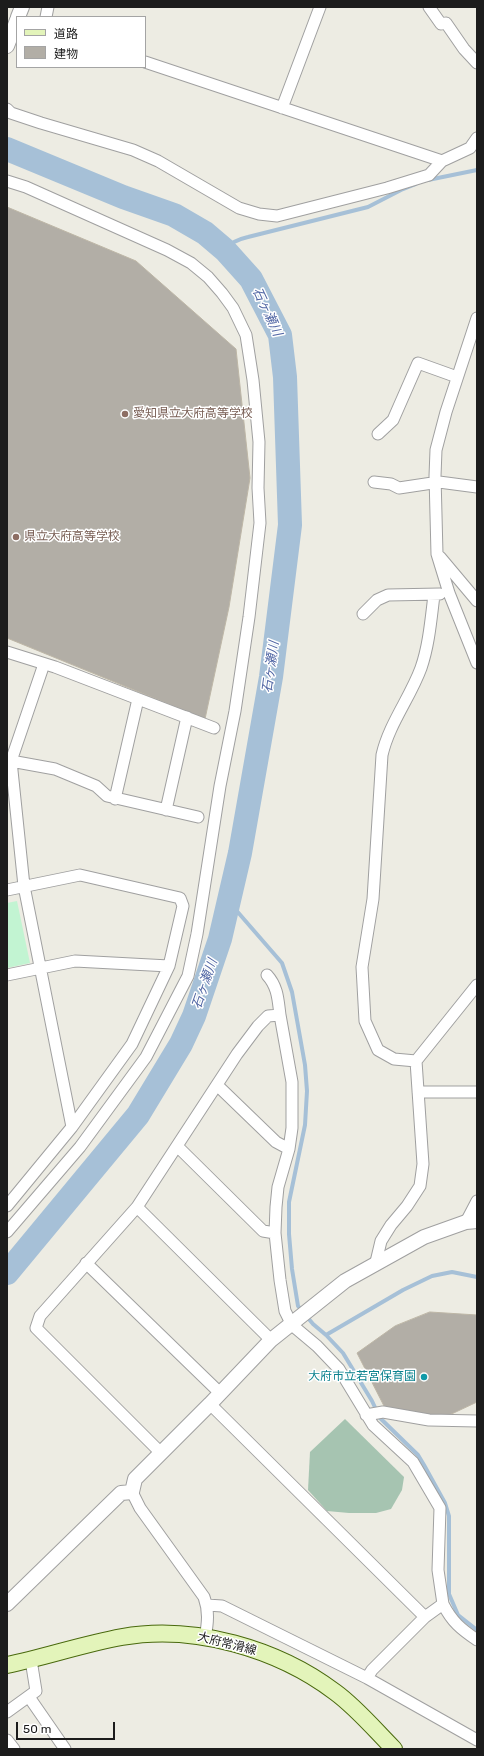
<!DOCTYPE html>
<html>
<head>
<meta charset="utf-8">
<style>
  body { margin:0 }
  #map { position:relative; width:484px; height:1756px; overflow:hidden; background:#edece3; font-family:Rubik,"Noto Sans JP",sans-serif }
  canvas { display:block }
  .frame { position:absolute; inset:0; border:8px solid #1c1c1c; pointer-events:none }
  .legend { position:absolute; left:16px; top:16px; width:130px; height:52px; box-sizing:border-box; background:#fff; border:1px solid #a4a4a4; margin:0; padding:5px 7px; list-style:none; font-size:12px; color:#1c1c1c }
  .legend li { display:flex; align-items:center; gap:8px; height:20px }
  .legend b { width:20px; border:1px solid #a4a4a4 }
  .scale { position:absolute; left:16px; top:1722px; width:99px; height:18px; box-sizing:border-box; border:2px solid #1c1c1c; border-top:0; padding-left:5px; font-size:12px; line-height:14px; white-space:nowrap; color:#1c1c1c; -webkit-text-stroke:3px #fff; paint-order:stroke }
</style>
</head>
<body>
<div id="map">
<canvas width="484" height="1756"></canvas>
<div class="frame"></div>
<ul class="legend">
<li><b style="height:5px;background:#e3f4ba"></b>道路</li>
<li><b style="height:11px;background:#b2aea6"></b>建物</li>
</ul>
<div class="scale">50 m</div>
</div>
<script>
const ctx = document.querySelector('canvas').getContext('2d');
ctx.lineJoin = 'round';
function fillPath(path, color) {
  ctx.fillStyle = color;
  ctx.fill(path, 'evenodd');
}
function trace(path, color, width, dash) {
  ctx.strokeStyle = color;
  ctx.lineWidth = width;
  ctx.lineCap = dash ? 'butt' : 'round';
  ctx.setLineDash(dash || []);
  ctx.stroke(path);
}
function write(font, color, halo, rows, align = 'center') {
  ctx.font = font + ' Rubik,"Noto Sans JP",sans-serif';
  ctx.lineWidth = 3;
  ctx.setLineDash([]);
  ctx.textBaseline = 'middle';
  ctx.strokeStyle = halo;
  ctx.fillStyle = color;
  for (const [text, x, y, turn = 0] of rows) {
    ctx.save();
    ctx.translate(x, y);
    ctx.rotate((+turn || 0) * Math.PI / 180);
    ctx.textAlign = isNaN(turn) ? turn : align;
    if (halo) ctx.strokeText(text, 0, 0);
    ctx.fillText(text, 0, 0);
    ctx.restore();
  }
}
fillPath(new Path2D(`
  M345,1419L404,1477L402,1490L391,1509L376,1513H349L327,1511L308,1490L310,1452Z`), '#a6c4b1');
fillPath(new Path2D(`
  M17,901L30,963L7,968V903Z`), '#c2f4d2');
trace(new Path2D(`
  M428,180L477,170
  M225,250C230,242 239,239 248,237L368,207L401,190L416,184
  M229,902L282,963L292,992L305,1065L307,1091L305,1125L289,1202V1234L292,1269L298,1306L313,1324L326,1335L343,1353L372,1401L380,1418L418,1455L424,1465L445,1503L449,1516V1594L458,1615L477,1630
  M326,1335L403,1290L432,1276L452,1272L477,1277`), '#a6c0d7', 4);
trace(new Path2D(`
  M7,149L123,197L174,215L205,233L225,250L251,279L280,335L285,377L290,525L271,677L240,853L220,939L194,1016L181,1044L138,1115L7,1273`), '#a6c0d7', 24);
const building = new Path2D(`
  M7,207L136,261L236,349L250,478L229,607L205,719L7,638Z
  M430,1312L477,1315V1402L443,1418L384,1406L357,1353L395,1326Z`);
fillPath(building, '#b2aea6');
trace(building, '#bdb6a6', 1);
const minor = new Path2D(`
  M429,7L441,24L446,23L464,49L477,63
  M46,17L48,7
  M145,62L442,161
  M282,108L320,7
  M7,109L11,113L41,123L133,150L158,161L239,208L259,214L277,216L387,188L429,175L442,161L470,148L477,138
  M7,181L26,187L167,250L191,263L208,277L222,293L233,308L246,335L253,380L259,442L258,488L260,523L249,617L235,711L220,786L197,934L188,976L146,1057L80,1147L7,1232
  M477,318L446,412L436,450L435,476L437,554L449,593L477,663
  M378,434L393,420L418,363L457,377
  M374,482L391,484L399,488L439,482L477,487
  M440,557L477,601
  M363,614L377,600L388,595L440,594
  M7,652L55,667L214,728
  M44,664L11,761L24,886L72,1127
  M11,761L55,769L96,786L107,796L198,817
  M115,799L138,699
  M166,810L187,717
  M7,890L80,875L180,898L183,906L169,966L132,1044L72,1127L7,1206
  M7,975L75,961L169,966
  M267,975C278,987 278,1000 280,1015
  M416,1061L394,1059L378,1050L365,1021L362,967L373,899L382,755C389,724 410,698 421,668C429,645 431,619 434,595
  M217,1085L276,1142L289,1149
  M418,1092H477
  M177,1146L263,1231L275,1233
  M137,1207L271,1340
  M466,1222L477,1201
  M376,1262L381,1241L391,1225L407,1206L420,1186L423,1164L416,1061L477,985
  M86,1263L220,1393
  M210,1404L425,1617
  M366,1415L383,1412L429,1420L477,1421
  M161,1453L36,1328L40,1316L137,1207L237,1054L258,1026L268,1016L280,1015L292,1082V1128L289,1149L278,1187L276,1207L275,1233L280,1280L285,1311L292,1325L317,1346L339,1369L373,1425L413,1462L440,1508L438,1570L443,1604L425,1617L372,1670L367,1678
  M132,1492L140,1508L204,1597C209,1611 208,1623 205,1637
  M443,1604C452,1622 461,1629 477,1640
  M207,1605L222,1606L367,1678L477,1740
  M29,1697L65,1749
  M7,1712L36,1691L31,1660
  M7,1740L14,1749`);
const tertiary = new Path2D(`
  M18,17L22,7
  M7,46L17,20
  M7,1604L121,1493L132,1492L135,1479L210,1404L271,1340L345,1281L424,1237L466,1222L477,1221`);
const secondary = new Path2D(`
  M7,1665C46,1657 83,1644 122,1637C194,1624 278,1649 335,1692C357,1708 375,1730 394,1749`);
trace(minor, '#a0a0a0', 13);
trace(tertiary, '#a0a0a0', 16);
trace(secondary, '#49690d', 18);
trace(minor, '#fff', 11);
trace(tertiary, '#fff', 14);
trace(secondary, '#e3f4ba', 16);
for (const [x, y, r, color] of [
  [125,414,4,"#8d6e63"],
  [16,537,4,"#8d6e63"],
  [424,1377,4,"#0f9aa8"]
]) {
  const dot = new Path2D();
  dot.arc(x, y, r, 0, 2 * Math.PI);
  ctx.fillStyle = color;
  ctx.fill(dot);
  trace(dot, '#fff', 1.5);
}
write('12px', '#785e54', '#fff', [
  ["愛知県立大府高等学校",133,414],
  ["県立大府高等学校",24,537]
], 'left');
write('12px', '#0d838f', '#fff', [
  ["大府市立若宮保育園",416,1377]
], 'right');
write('12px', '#1c1c1c', '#fff', [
  ["大府常滑線",227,1644,14]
]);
write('italic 13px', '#5166a4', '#fff', [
  ["石ヶ瀬川",267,312,65],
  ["石ヶ瀬川",271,667,-82],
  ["石ヶ瀬川",205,984,-71]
]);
</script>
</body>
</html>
